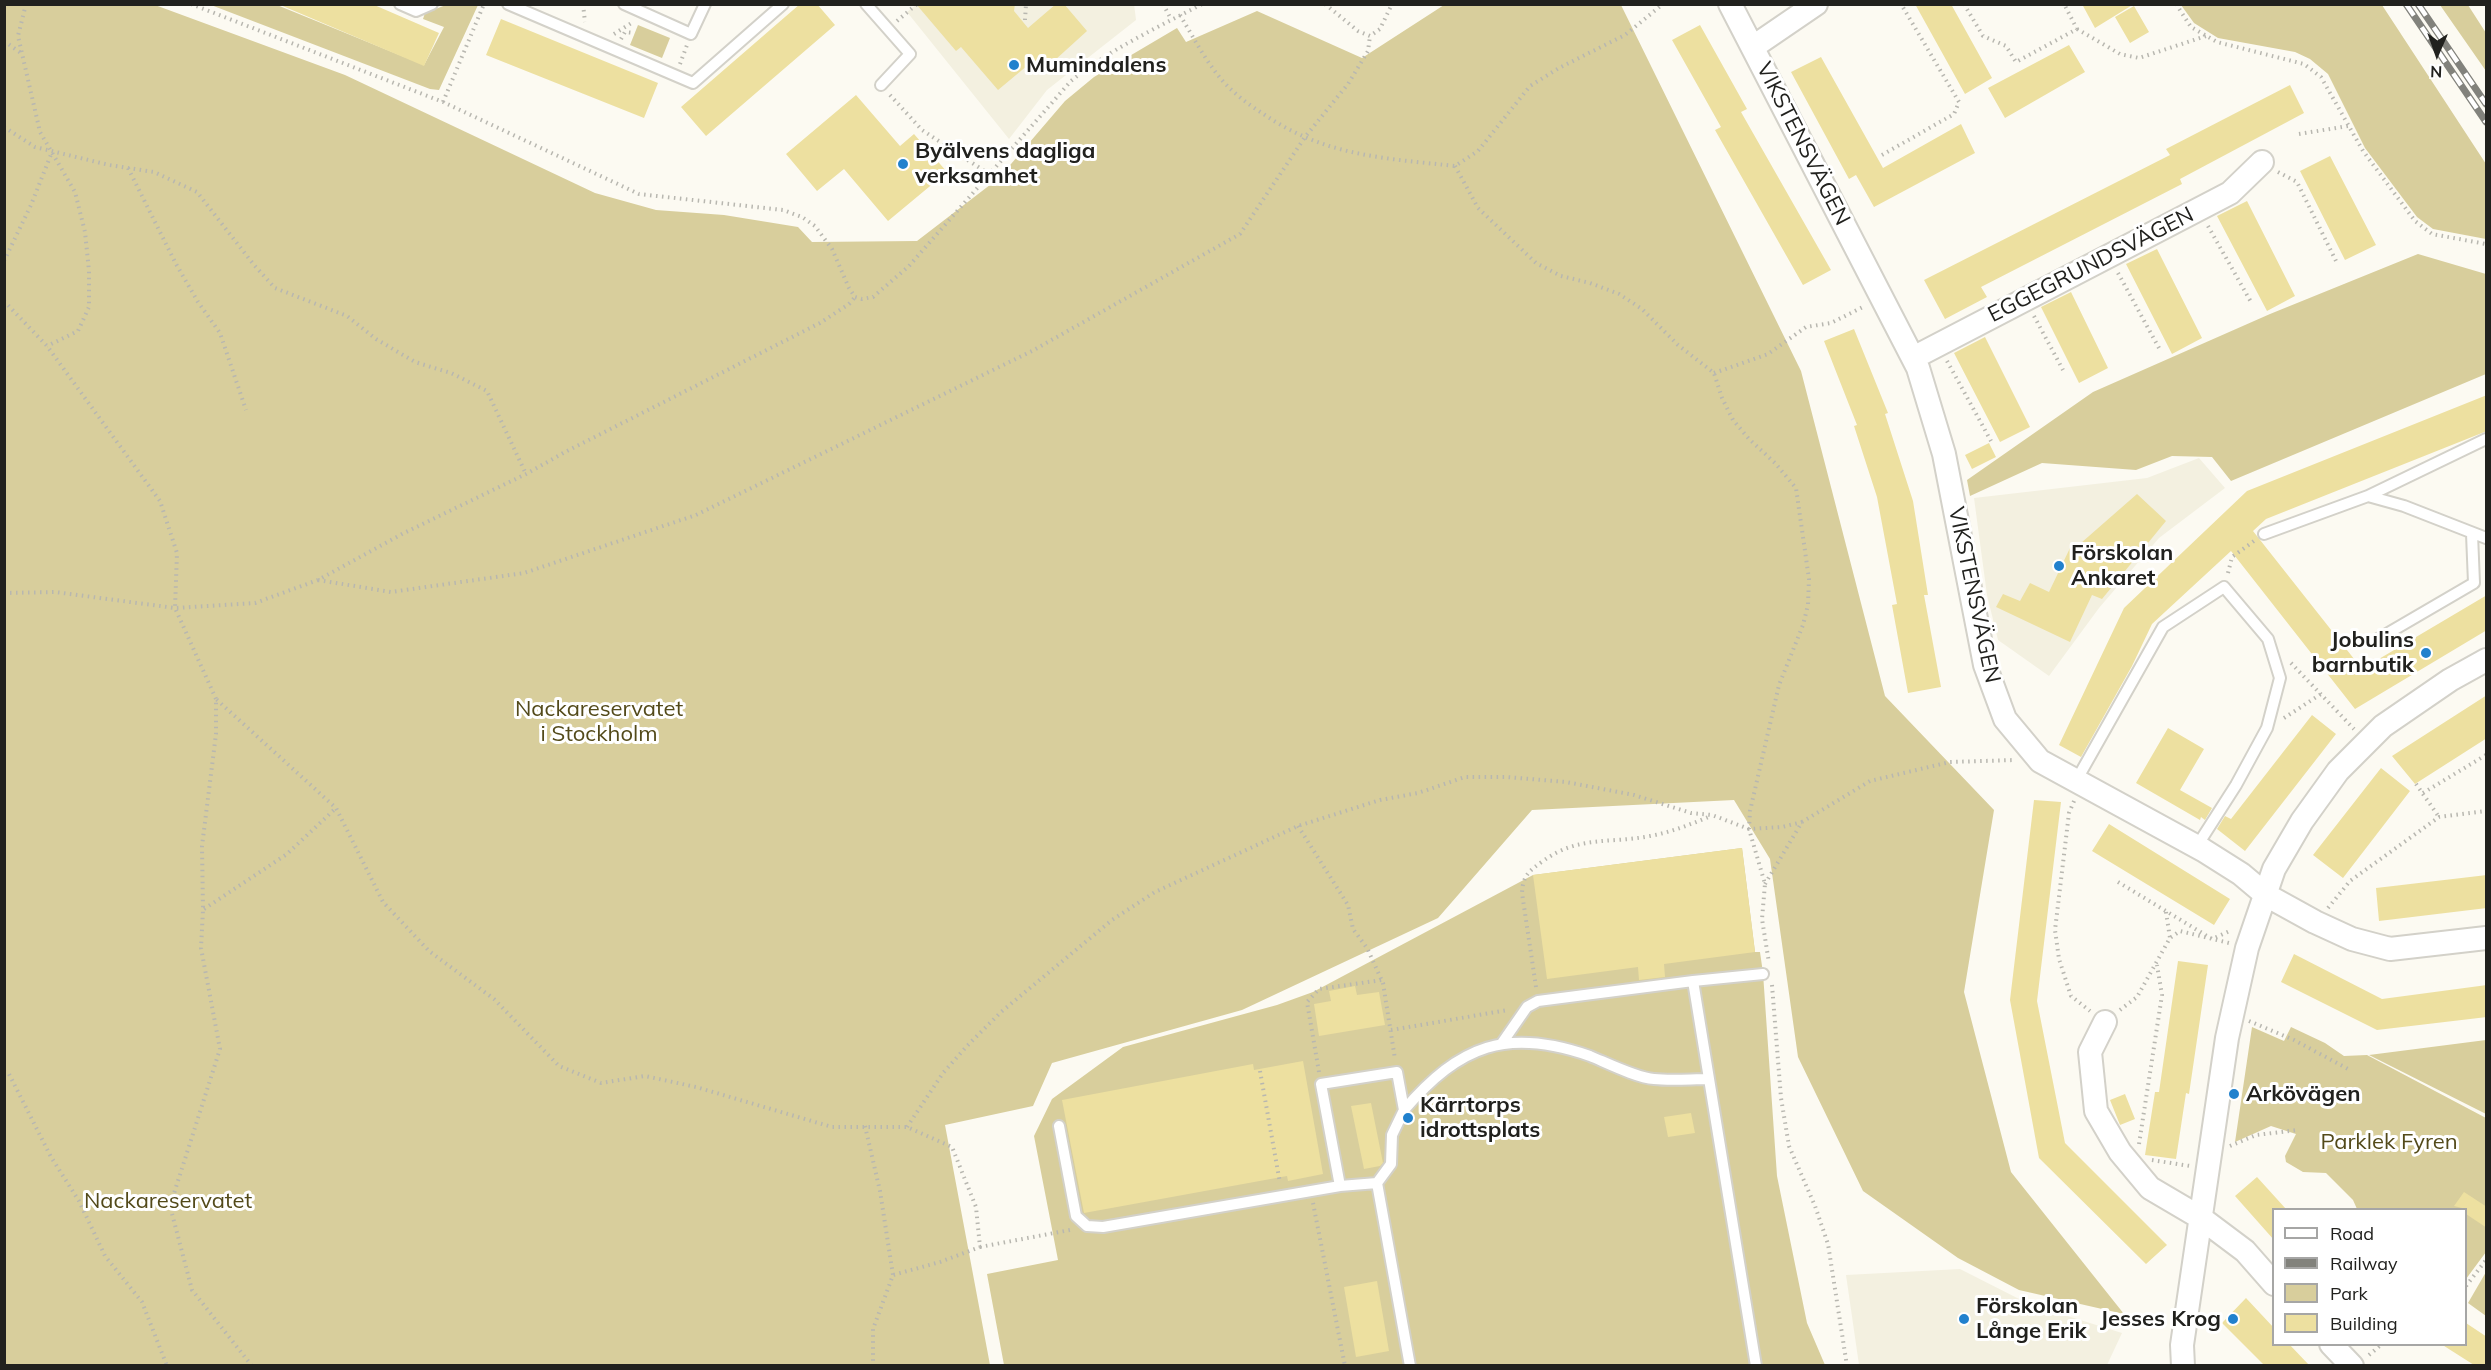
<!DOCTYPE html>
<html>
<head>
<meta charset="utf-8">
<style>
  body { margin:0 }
  #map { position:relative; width:2491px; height:1370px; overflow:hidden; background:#fcfaf2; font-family:Mulish,sans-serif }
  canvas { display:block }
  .frame { position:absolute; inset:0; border:6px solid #21211e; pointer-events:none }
  .legend { position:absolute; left:2272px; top:1208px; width:195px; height:138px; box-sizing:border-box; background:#fff; border:2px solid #a6a6a5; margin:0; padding:8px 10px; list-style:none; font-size:18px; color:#21211e }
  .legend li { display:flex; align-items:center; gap:12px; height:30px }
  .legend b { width:30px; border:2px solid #a6a6a5 }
  .north { position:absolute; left:2407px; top:24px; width:60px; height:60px; -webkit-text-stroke:4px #fff; paint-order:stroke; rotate:182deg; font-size:16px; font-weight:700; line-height:24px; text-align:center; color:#21211e }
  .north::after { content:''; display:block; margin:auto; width:21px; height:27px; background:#21211e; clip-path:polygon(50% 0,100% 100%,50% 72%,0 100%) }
</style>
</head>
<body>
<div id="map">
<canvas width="2491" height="1370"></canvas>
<div class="frame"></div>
<ul class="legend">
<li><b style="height:8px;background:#fff"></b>Road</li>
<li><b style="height:8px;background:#82827c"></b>Railway</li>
<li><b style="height:16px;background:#d8ce9c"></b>Park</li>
<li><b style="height:16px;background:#ede0a0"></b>Building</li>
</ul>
<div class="north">N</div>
</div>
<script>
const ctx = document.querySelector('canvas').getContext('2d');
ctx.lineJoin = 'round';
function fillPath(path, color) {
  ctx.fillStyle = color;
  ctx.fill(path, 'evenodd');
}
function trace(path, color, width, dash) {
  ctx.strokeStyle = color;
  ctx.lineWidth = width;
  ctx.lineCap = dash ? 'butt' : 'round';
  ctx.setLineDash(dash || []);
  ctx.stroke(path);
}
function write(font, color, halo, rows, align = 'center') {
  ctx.font = font + ' Mulish,sans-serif';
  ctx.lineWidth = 6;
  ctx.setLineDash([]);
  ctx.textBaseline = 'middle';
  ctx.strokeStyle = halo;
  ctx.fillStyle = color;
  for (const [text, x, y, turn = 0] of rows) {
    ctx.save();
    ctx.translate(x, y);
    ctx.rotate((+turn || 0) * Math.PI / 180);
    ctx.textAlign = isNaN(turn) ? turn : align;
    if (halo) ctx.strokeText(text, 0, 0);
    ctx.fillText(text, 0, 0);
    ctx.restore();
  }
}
fillPath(new Path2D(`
  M917,4H1134L1136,20L1047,90L1009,139L907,12Z
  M2199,458L2225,488L2159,538L2099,608L2049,676L1998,640L1987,595L1974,498L2147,478Z
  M1960,1269L2029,1304L2122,1333L2107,1365H1859L1846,1275Z`), '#f3f0e0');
fillPath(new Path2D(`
  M5,4L155,5L345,75L595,193L656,210L724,215L798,227L812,242L917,241L999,178L1065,101L1094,77L1177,28L1186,42L1257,11L1362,58L1444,5H1621L1801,371L1885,696L1994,810L1964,992L2011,1172L2124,1314L2019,1290L1958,1258L1863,1191L1798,1057L1770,859L1734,800L1532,810L1438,918L1242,1010L1052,1063L1033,1106L945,1125L990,1365H5Z
  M211,5H277L424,65L444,27L423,19L425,13L446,5H478L439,90L430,89Z
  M2181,5H2382L2486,164V239L2433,229L2417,217L2365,148L2328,74L2310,59L2295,52L2218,38L2194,23Z
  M2440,5H2468L2486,33V71Z
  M638,25L670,38L662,58L630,45Z
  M2418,254L2486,274V374L2231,481L2212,457L2172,456L2136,470L2042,463L1970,496L1967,480L2093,392L2270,314Z
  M1742,848L1755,952H1760L1763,973L1777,1176L1807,1323L1825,1365H1004L987,1274L1058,1260L1034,1136L1052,1099L1123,1047L1277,1005L1313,992L1533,875Z
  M2252,1027L2284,1041L2291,1027L2325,1043L2344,1056L2367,1055L2486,1118V1252L2466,1279V1210L2357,1209L2353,1200L2326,1173L2303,1172L2286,1162L2285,1156L2296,1134L2271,1126L2235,1142Z
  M2486,1040V1114L2369,1055Z
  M2486,1272V1316L2468,1303Z`), '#d8ce9c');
fillPath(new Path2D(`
  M278,4H372L439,33L424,66Z
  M800,4H817L835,25L706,136L681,107Z
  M916,4H1015L1014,11L1028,28L1056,4H1064L1087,31L1044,70L1034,60L998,90L961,47L956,51Z
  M1915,4H1951L1992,78L1965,94Z
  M2082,4H2134L2095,28Z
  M2134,6L2149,32L2130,43L2115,17Z
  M501,19L658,83L644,118L486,55Z
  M1700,25L1747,109L1741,112L1831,270L1803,285L1715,130L1721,127L1672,40Z
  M2069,45L2085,72L2005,118L1988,88Z
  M1821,57L1883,168L1961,124L1975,153L1874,207L1856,175L1849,179L1791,72Z
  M2290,85L2304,113L2180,179L2182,184L1981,287L1987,297L1945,319L1924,280L2170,155L2166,149Z
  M856,95L900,146L914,134L947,172L888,221L844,169L817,191L786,154Z
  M2330,156L2376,245L2345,260L2300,171Z
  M2247,201L2295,296L2267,311L2217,216Z
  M2157,249L2202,338L2172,354L2126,264Z
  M2071,292L2108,368L2079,383L2041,307Z
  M1854,329L1888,413L1885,414L1913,501L1928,595H1924L1941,687L1908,693L1892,605L1897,604L1877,497L1854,426L1857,425L1824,341Z
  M1985,337L2030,427L2000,442L1954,353Z
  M2487,395V431L2266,519L2253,531L2362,669L2487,595V630L2355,709L2231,551L2152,624L2132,666L2081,757L2059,745L2124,608L2247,491Z
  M1989,443L1996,457L1972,469L1965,455Z
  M2137,494L2166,521L2102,599L2092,595L2070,642L1996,607L2003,594L2020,601L2030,583L2049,592L2070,548L2073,550Z
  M2487,695V738L2415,784L2392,756Z
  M2312,715L2336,734L2245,851L2217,829L2225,816L2231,819Z
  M2168,728L2204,749L2180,790L2212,808L2205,820L2201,817L2200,820L2136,783Z
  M2381,768L2410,791L2343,878L2313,855Z
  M2034,800L2061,802L2037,1001L2065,1143L2167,1245L2146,1264L2039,1158L2010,1000Z
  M2109,824L2230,899L2214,925L2092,851Z
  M1742,848L1755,952L1664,964L1665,977L1639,980L1638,967L1547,979L1533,875Z
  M2487,875V908L2379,921L2376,888Z
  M2294,954L2382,999L2487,985V1017L2377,1030L2281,982Z
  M2178,961L2208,965L2189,1094L2186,1093L2176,1159L2145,1155L2155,1092H2159Z
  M1355,986L1357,995L1379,992L1385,1025L1319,1036L1314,1004L1331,1001L1329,991Z
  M1303,1061L1323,1174L1288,1181L1287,1176L1084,1213L1062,1100L1253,1064L1254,1070Z
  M2125,1094L2135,1119L2120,1125L2110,1100Z
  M1371,1103L1383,1163L1380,1166L1364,1169L1351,1106Z
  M1691,1113L1695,1133L1668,1137L1664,1117Z
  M2257,1177L2286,1209H2274V1240L2235,1196Z
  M2464,1192L2487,1207V1228L2466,1214V1209L2454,1206Z
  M1377,1281L1389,1351L1356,1357L1344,1287Z
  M2246,1298L2274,1328V1344H2289L2309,1365H2264L2222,1323Z
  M2466,1323L2487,1337V1365H2474L2441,1344H2466Z`), '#ede0a0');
const service = new Path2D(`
  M400,4L416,11L432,4
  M508,4L693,83L783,4
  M624,4L691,34L705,4
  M866,4L910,54L881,85
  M2368,496L2486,439
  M2264,534L2368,496L2404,506L2486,538
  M2378,639L2474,583L2472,534
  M2076,781L2163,627L2224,587L2268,639L2280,678L2267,728L2236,785L2197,846
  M1693,981L1763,974
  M1502,1043L1527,1007L1538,1001L1693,981L1756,1366
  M1059,1126L1076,1216L1087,1226L1103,1227L1340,1186L1377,1183L1410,1366
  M1377,1183L1391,1164L1392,1135L1404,1110
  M1340,1186L1321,1084L1397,1072L1404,1110C1460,1045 1507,1027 1590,1056C1607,1063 1637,1078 1654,1079C1672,1081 1691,1079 1709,1079`);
const minor = new Path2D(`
  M1730,4L1918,368L1944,454L1985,665L2005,719L2040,761L2203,850L2241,874L2266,895L2315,922L2352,939L2390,949L2486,938
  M1753,47L1816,4
  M1913,358L2230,193L2262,162
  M2105,1022L2090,1052L2096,1111L2120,1152L2150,1188L2201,1218L2245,1251L2274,1284
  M2331,1344L2352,1366
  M2183,1366L2182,1345L2227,1038L2247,948L2274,869L2302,821L2338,771L2383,726L2450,680L2486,660`);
trace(service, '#d3d1c9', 14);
trace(minor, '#d3d1c9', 26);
trace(new Path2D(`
  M26,4L18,36L40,132L75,192L85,232L89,271V307L78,331L47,346
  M191,4L443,102L639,194L783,210L802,217L815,226L832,249L849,288L855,297L862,299L873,297L909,266L1071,81C1110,49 1157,28 1202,4
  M583,4L585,22
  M1163,4L1171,19
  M1325,4L1358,31L1370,36L1380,29L1392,4
  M1964,4L1983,36L2006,46L2016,62L2077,29L2064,4
  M2176,4L2191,27L2217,42L2304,64L2321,77L2363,151L2415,221L2432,234L2486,244
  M1180,15C1192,35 1203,56 1217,74C1228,89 1246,103 1262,113C1324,156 1382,158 1455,166L1478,151L1530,86L1559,68L1625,35L1663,4
  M1025,20L1026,4
  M897,21L917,4
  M2077,29L2120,54L2139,58L2206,36
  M614,34L633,22
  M621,39L625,32L634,33
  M4,41L21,53
  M680,64L687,45
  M890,95L922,130L989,174
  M443,102L484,4
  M4,127L35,147L109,165L154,172L197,192L254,265L275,288L347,316L376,339L415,362L451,373L487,391L526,474
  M2299,134L2348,126
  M1882,155L1954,114L1959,102L1901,4
  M1455,166L1478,208L1536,263L1561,276L1590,283L1619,294L1642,309L1678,345L1714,373L1722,398L1733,420L1749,439L1775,463L1796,488L1809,579L1808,605L1803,625L1779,685L1750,811L1749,829L1765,884L1762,919L1769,963
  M128,168L176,264L198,302L220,333L246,410
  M2278,172L2297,182L2336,261
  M2208,226L2251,302
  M4,261L31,205L52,152
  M2118,273L2159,348
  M4,301L47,346L160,501L177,553L175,608L216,699
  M2034,316L2063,370
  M1947,361L1991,441
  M1714,373L1768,354L1806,327L1831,323L1865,306
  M2228,573L2232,557L2254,541
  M318,580L391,592L524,573L696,515L1032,351L1240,234L1305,137L1348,84L1368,51L1370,36
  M4,593L55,592L175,608L255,603L318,580L404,533L526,474L567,451L820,323L849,304L855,297
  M2291,663L2354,729
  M2284,718L2321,694
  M2416,784L2439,817
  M2423,793L2486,755
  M2074,801L2069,813L2055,930L2059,959L2071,996L2090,1011
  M1298,826L1348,905L1353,929L1367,948L1383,983L1395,1059
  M2118,882L2212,939L2232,930
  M1765,884L1802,822L1870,781L1950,762L2015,760
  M2328,908L2350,881L2439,817L2486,811
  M204,909L287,854L336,808
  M2166,912L2170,938
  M1772,985L1781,1098L1789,1146L1815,1206L1828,1244L1847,1366
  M1536,987L1522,893C1523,875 1529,871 1543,861C1579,835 1610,844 1650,836C1672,832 1691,824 1711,816
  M2120,1010L2137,997L2170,938L2180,931L2229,943
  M2249,1021L2294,1040L2350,1070
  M1391,1030L1508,1010
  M4,1071L9,1074L51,1157L79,1201L105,1256L142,1302L167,1366
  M1260,1071L1280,1183
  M1319,1072L1307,1002L1319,989L1382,980
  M865,1126L880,1191L893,1275
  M907,1127L943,1073L967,1046L1001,1012L1112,920L1155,892L1298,826L1380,800L1418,793L1465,777H1507L1566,782L1634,795L1691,813L1712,815L1749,829L1782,827L1802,822
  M2139,1144L2162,995L2157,965
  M2230,1146L2256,1135L2298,1130
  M2152,1160L2190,1166
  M1313,1203L1345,1366
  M980,1247L1070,1230
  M2466,1286L2486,1260
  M2369,1355L2382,1344
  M252,1366L192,1290L170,1206L220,1049L201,948L203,910L202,846L216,734V699L336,808L383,902L429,951L494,999L559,1066L601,1083L645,1076L696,1087L832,1127H907L952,1147L976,1207L980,1247L940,1262L893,1275L873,1329V1366`), '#b8b7b0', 4, [1.5, 4.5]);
trace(service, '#fff', 10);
trace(minor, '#fff', 22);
const rail = new Path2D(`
  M2406,4L2486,122
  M2418,4L2486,104`);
trace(rail, '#82827c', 7);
trace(rail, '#fff', 4.5, [14]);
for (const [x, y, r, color] of [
  [1014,65,6,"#2181cd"],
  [903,164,6,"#2181cd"],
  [2059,566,6,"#2181cd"],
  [2426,653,6,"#2181cd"],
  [2234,1094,6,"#2181cd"],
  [1408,1118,6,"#2181cd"],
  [1964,1319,6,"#2181cd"],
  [2233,1319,6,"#2181cd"]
]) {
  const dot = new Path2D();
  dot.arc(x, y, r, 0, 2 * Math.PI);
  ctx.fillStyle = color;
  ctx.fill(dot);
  trace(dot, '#fff', 2);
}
write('bold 22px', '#21211e', '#fff', [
  ["Mumindalens",1026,65],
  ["Byälvens dagliga",915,151],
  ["verksamhet",915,176],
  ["Förskolan",2071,553],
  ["Ankaret",2071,578],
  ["Jobulins",2414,640,"right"],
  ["barnbutik",2414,665,"right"],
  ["Arkövägen",2246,1094],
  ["Kärrtorps",1420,1105],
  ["idrottsplats",1420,1130],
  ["Förskolan",1976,1306],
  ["Långe Erik",1976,1331],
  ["Jesses Krog",2221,1319,"right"]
], 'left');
write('22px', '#21211e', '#fff', [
  ["VIKSTENSVÄGEN",1803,144,63],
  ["EGGEGRUNDSVÄGEN",2091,265,-27],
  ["VIKSTENSVÄGEN",1974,595,78]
]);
write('22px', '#534a1a', '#fff', [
  ["Nackareservatet",599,709],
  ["i Stockholm",599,734],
  ["Parklek Fyren",2389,1142],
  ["Nackareservatet",168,1201]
]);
</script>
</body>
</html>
